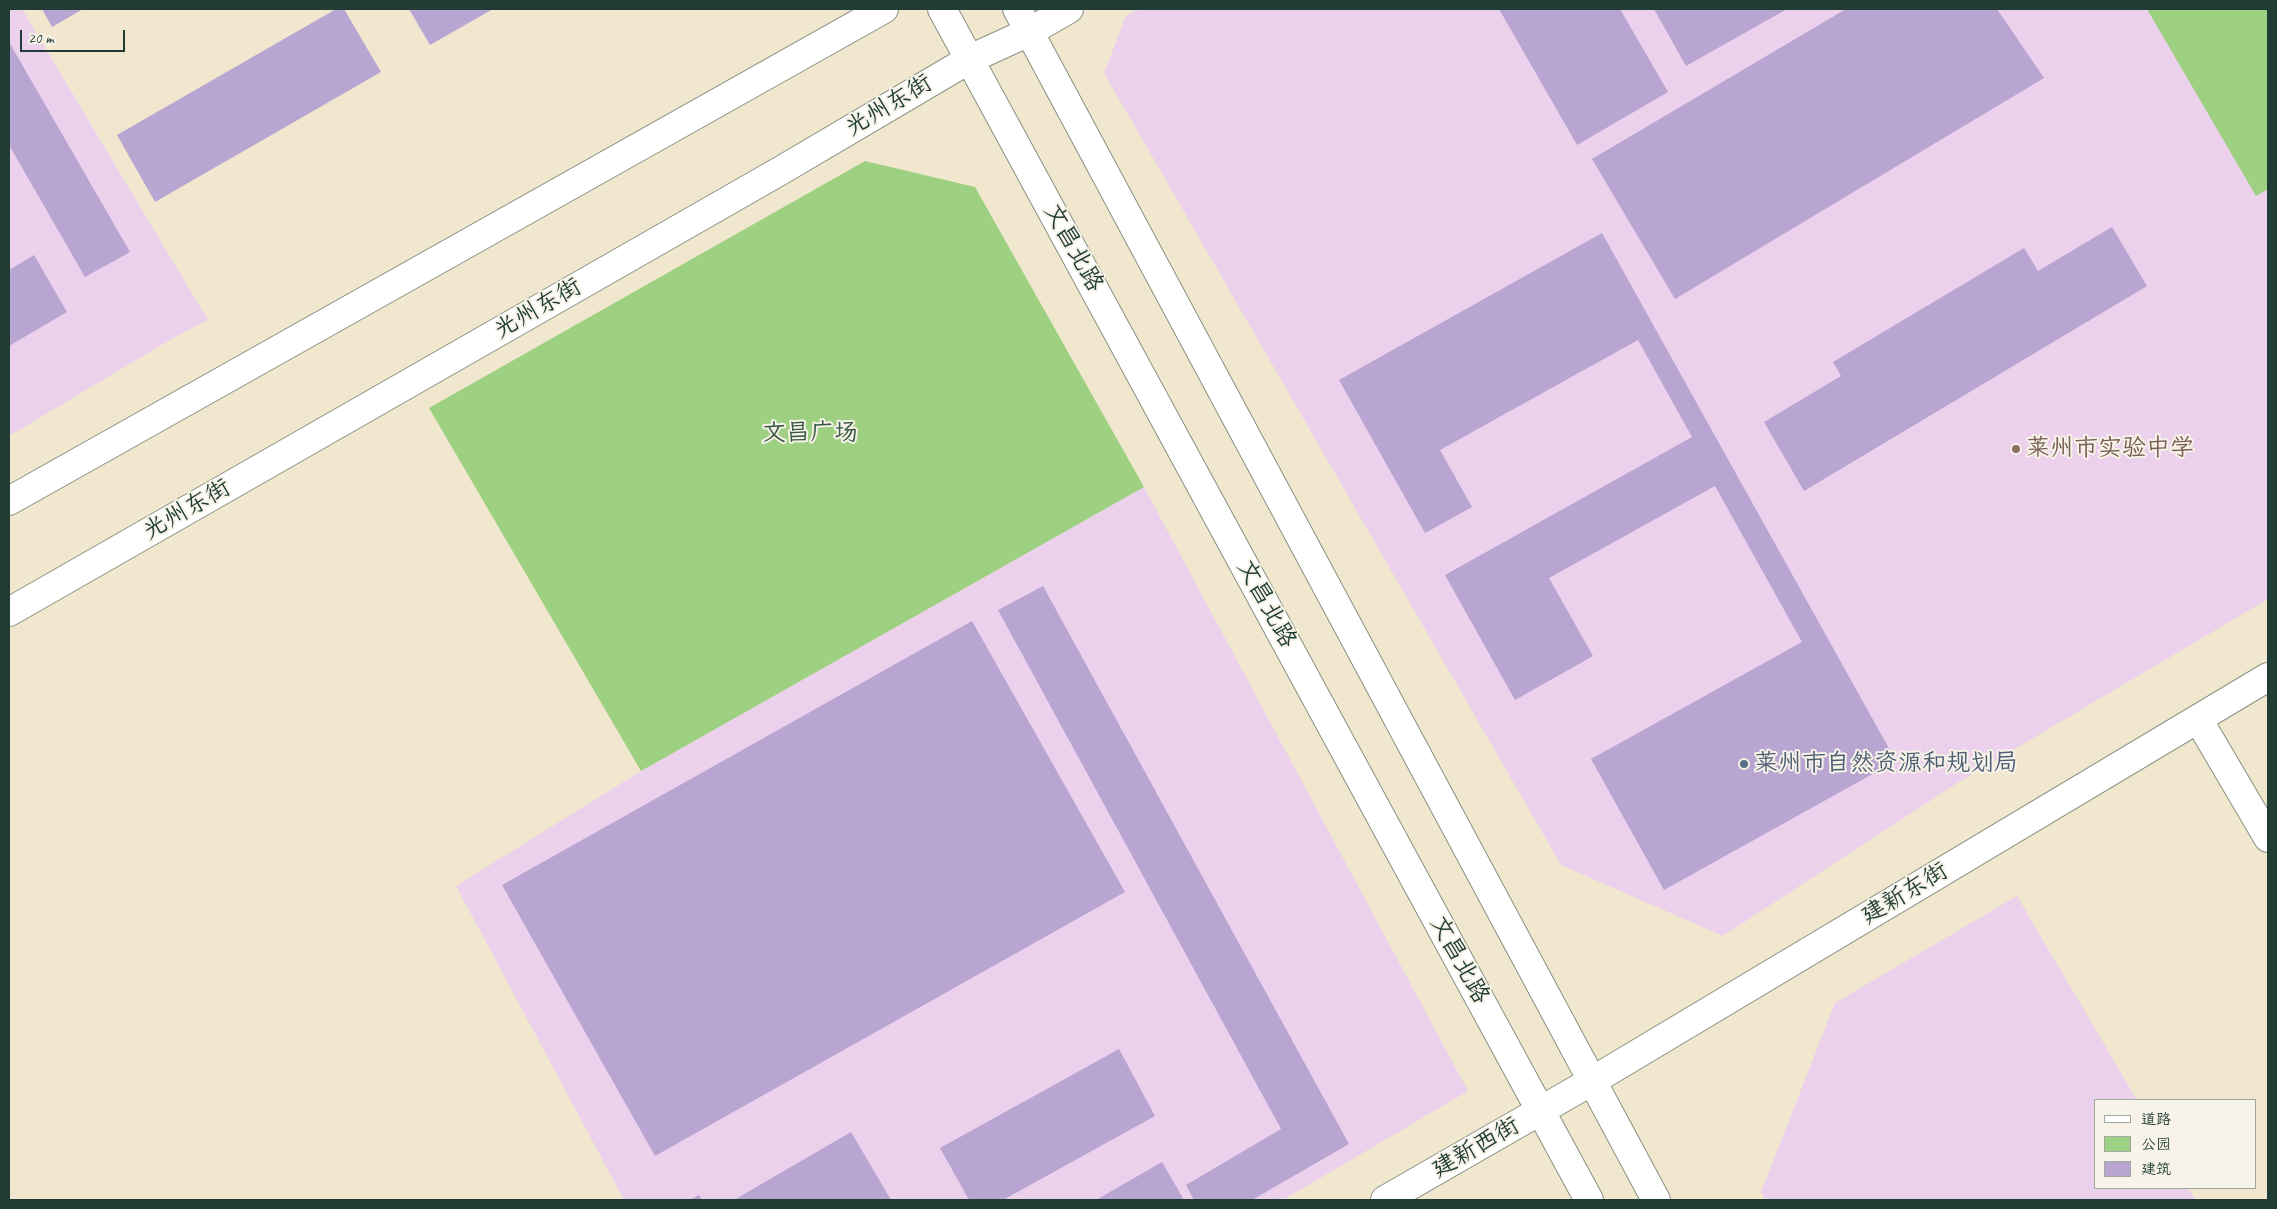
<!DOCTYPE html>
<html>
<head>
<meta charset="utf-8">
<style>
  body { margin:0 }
  #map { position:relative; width:2277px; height:1209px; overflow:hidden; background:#f1e7cf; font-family:Caveat,"LXGW WenKai TC",sans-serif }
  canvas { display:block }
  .frame { position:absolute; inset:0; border:10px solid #1f3d34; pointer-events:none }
  .legend { position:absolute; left:2094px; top:1099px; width:162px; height:90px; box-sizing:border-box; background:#f7f3e8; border:1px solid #a1aaa0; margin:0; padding:6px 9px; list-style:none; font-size:15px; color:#1f3d34 }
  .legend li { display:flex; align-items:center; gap:10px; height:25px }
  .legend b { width:25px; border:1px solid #a1aaa0 }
  .scale { position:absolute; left:20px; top:30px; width:105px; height:22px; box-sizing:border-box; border:2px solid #1f3d34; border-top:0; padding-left:6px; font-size:15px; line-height:18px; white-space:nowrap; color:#1f3d34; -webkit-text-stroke:4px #f7f3e8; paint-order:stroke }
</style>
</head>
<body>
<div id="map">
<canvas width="2277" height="1209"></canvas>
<div class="frame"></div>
<ul class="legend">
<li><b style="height:6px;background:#fff"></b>道路</li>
<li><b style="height:14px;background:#9dd080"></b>公园</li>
<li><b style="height:14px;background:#b9a5d2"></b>建筑</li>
</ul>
<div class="scale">20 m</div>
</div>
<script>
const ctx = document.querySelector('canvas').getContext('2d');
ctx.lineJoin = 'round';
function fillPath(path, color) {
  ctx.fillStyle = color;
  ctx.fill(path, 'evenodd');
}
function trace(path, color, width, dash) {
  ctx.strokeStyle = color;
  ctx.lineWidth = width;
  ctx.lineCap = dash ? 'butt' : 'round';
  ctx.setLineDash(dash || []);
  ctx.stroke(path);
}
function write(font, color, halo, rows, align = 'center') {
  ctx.font = font + ' Caveat,"LXGW WenKai TC",sans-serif';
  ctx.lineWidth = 4;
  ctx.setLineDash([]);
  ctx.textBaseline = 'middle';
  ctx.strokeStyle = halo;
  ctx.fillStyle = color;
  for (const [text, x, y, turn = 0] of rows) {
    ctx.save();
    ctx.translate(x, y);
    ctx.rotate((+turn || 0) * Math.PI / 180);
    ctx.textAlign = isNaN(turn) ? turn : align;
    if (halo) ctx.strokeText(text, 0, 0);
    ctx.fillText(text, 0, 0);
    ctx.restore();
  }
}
fillPath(new Path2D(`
  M9,9H22L208,320L175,337L9,436Z
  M1139,9H2268V599L1959,782L1723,936L1561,865L1104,73L1126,16Z
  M1144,487L1468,1091L1283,1200H624L456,886L641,771Z
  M2017,896L2137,1100H2096V1188H2188L2196,1200H1765L1761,1192L1835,1003Z`), '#ebd1eb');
fillPath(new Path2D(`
  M2147,9H2268V189L2256,196Z
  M865,161L975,187L1144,487L641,771L429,408Z`), '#9dd080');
fillPath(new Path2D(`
  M42,9H83L52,27Z
  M336,9H344L381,72L155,202L117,135Z
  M409,9H493L430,45Z
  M1499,9H1620L1668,92L1577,145Z
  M1654,9H1787L1686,66Z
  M1846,9H1997L2044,78L1675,299L1592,159Z
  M9,42L130,252L85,277L9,145Z
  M2112,227L2147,286L1804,491L1764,422L1841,376L1833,362L2024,248L2038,271Z
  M1602,233L1896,761L1664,890L1591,759L1802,642L1715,486L1549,578L1593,656L1515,700L1445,575L1692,437L1638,340L1440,450L1472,507L1425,533L1339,380Z
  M34,255L67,312L9,346V270Z
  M1043,586L1349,1144L1252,1200H1194L1186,1185L1281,1129L998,610Z
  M972,621L1125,892L655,1156L502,885Z
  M1119,1049L1155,1116L1003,1200H969L940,1148Z
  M851,1132L891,1200H734Z
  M1162,1162L1184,1200H1096Z
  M699,1195L702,1200H689Z`), '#b9a5d2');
const minor = new Path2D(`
  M2198,719L2268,838
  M1385,1200L1592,1081L2268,677`);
const major = new Path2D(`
  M942,9L1589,1200
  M1017,9L1656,1200
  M9,501L884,9
  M9,612L780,171L970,59L1029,32L1069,9`);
trace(minor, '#889282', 30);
trace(major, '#889282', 30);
trace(minor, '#fff', 28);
trace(major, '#fff', 28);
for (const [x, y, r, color] of [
  [2016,449,5,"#8d6e63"],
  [1744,764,5,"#5c6f8a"]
]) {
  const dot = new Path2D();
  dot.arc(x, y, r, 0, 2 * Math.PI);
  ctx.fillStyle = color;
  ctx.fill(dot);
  trace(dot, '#f7f3e8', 2);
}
write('24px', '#1f3d34', '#f7f3e8', [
  ["光州东街",889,106,-31],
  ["文昌北路",1073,248,61],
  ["光州东街",538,309,-30],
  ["光州东街",187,510,-30],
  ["文昌北路",1266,604,61],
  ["建新东街",1905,894,-31],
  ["文昌北路",1459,960,61],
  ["建新西街",1476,1148,-30]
]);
write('24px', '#385a43', '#f7f3e8', [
  ["文昌广场",810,434]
]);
write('24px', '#785e54', '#f7f3e8', [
  ["莱州市实验中学",2026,449]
], 'left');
write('24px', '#4e5e75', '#f7f3e8', [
  ["莱州市自然资源和规划局",1754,764]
], 'left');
</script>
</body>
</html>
